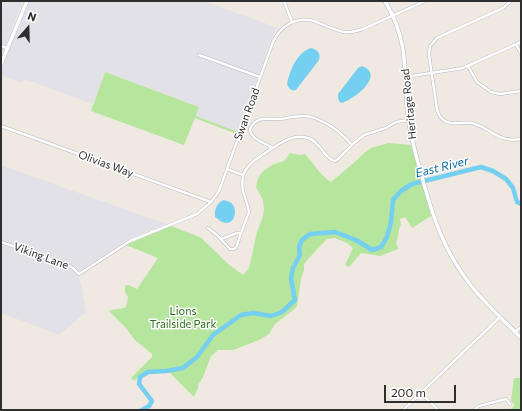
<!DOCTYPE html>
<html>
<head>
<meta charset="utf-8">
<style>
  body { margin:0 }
  #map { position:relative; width:522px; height:411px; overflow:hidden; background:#efe9e1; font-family:Commissioner,sans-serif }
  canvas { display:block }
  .frame { position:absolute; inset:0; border:2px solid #2e2e2e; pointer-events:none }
  .north { position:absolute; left:8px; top:8px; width:40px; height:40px; -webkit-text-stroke:3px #fff; paint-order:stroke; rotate:20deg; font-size:11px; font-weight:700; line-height:16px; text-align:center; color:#2e2e2e }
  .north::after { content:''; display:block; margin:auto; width:14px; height:18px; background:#2e2e2e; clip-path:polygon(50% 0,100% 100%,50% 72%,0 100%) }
  .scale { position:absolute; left:384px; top:385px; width:72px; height:18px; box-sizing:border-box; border:2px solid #2e2e2e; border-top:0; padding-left:5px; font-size:12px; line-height:14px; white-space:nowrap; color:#2e2e2e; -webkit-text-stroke:3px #fff; paint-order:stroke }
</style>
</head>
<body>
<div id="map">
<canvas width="522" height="411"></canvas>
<div class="frame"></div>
<div class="north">N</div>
<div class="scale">200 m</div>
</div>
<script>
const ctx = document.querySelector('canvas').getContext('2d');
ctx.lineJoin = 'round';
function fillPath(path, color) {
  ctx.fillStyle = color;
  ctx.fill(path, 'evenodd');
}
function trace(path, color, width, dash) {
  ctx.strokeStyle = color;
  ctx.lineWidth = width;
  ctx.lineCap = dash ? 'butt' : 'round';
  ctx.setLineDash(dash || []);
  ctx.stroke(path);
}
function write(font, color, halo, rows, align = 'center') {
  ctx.font = font + ' Commissioner,sans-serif';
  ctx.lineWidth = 3;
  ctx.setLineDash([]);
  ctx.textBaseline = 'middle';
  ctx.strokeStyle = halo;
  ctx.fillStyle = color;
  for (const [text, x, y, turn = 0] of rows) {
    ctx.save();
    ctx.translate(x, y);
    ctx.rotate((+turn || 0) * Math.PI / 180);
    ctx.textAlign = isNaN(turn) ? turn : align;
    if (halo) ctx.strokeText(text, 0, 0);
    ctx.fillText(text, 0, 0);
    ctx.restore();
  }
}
fillPath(new Path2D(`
  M1,1H23L1,56Z
  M29,1H204L278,28L273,36L238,132L195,116L199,107L105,72L93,104L24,79L22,83L1,75V70Z
  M1,165L166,224L126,240L77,273L82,288L86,312L59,335L1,313Z`), '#e3e1e8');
fillPath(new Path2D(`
  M105,72L199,107L196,116L238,132L237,134L195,118L184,145L91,111Z
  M388,143L411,145L431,216L412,228L405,217L400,219L401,224C397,232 400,236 396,242L398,249L380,256L361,253L349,267L345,265L353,248L347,243L335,238L327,239L309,258L304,264V270L301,279L297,306L292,311L275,324L269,334L259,340L233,350H218L211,356L203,377L198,385V388L194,397L170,373L163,369L145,371L134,381L131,378L152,357V354L135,340L125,327L109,311C115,308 120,310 126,307L128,297L125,292V286L128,285L137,289L158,258L126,245L171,226L202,238L204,241L212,248L228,264L243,275L249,268L257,232L262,219L264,210L263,200L256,187L258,178L262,172L272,165L284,161L290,153L299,155L305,154C314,164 320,175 331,182L356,161L364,153L371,148Z
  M514,378H521V410H510L515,405L511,401Z`), '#b6e59e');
fillPath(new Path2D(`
  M311,48C318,50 321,53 319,60L296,90C291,91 289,89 287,84C290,71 296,53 311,48Z
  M362,66C386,75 354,100 341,103C338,100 338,98 338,94L358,68Z
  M224,200C227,201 231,202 233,205C237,211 235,223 226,223C222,223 218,219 215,217C214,210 217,202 224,200Z`), '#75cff0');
trace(new Path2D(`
  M142,410L149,406L152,401L139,384L140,377L148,372L166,371L183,368L197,357L213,335L241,315L253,313L271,316L282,312L295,300L291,279L293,268L300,255L299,247L302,240L310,234L335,232L356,240L372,250L381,247L387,237L391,222L393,200L401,191L412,184L481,167L493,171L506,179L513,188L517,202L521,204`), '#75cff0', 4.5);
const street = new Path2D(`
  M284,1L292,22
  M511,1L503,8L437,38L430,46L429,55L437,110C439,115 441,120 447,122C454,125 463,122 472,123C491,128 498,143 521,139
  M516,44L521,54
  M1,46L7,48
  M199,55L260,77
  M468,66L477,82L491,92L500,94L521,91
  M405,77L463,68L521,42
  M1,126L211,202
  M273,148C264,142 251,140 250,129C256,116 266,119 277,119C286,119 296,115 305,116C315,116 334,127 341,134C345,137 348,141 352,145
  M227,169L243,175
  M208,228L217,235L230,249H233L236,248L241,233L249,212C247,198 240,193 243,177C245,164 259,158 268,151C279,144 293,133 308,138C321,142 324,159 335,161L338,159L354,143L364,135L386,128L396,122L408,120
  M221,239L237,233H241
  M1,242L68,265L74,269L79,274L130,241L197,214L211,202L219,191L273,42C280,26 296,16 314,21C324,25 334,30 344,32C351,33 357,31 363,29L425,1
  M515,332L521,327
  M421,393L438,410
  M403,410L500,317
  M474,410L479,406L506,399L510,404`);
const secondary = new Path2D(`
  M385,1C394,16 400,32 403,49C406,71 405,94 408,116C411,138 417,160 423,181C434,220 444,250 469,283C484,303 504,320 521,338
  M1,64L27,1`);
trace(street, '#b4b7c1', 3.5);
trace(secondary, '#b4b7c1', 4.5);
trace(street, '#fff', 2.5);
trace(secondary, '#fff', 3.5);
write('11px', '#2e2e2e', '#fff', [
  ["Heritage Road",409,104,-96],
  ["Swan Road",247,114,-70],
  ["Olivias Way",106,164,20],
  ["Viking Lane",41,256,20]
]);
write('11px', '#2c6e1b', '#fff', [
  ["Lions",183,311],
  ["Trailside Park",183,324]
]);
write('italic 12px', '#0d6fa3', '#fff', [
  ["East River",442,167,-14]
]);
</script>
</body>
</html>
